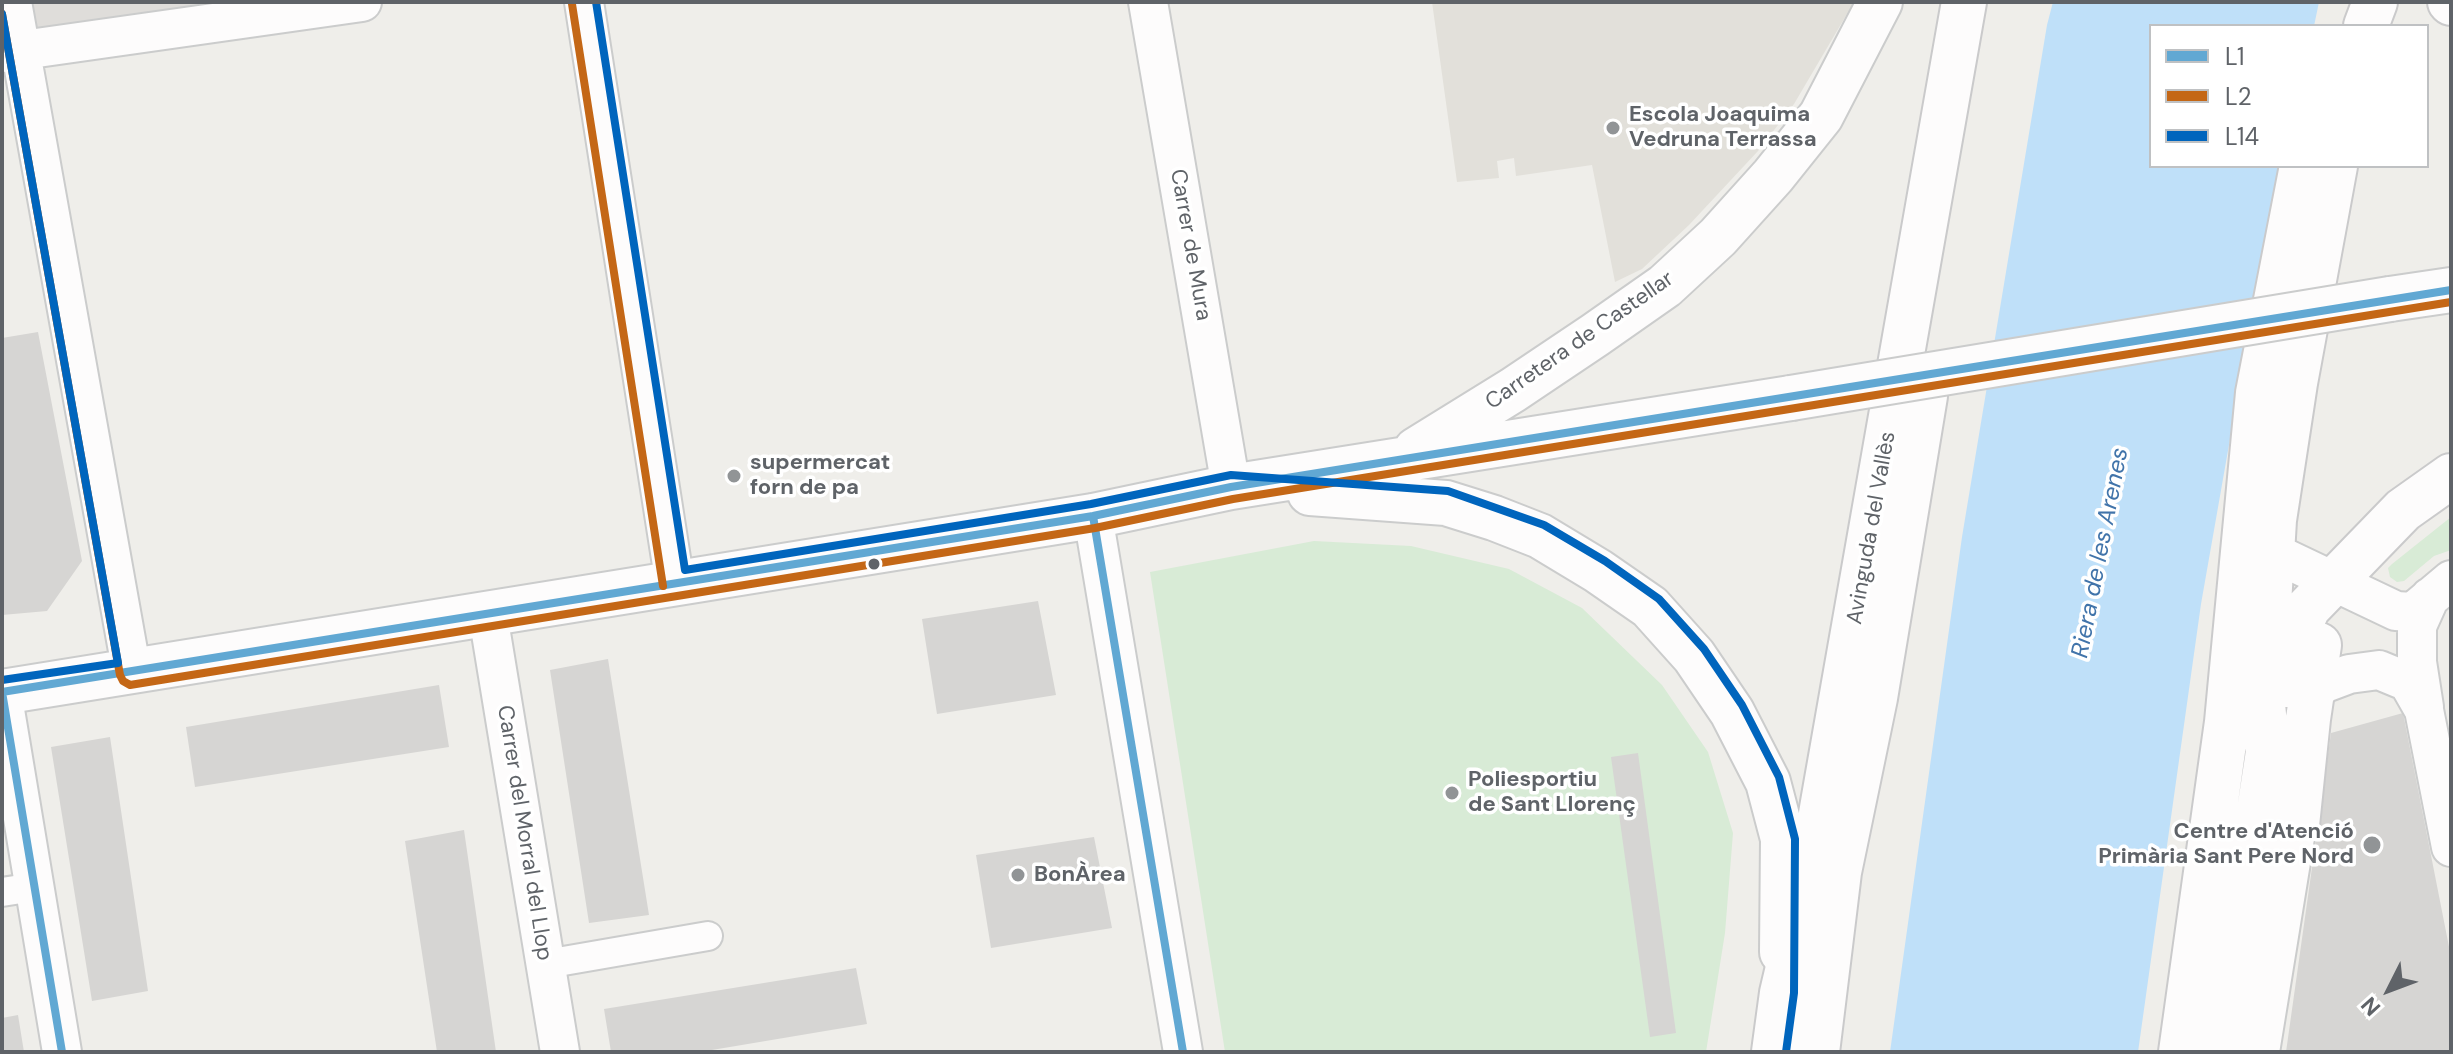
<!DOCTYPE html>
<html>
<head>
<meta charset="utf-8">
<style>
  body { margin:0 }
  #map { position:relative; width:2453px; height:1054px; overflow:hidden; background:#efeeea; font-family:"DM Sans",sans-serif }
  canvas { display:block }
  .frame { position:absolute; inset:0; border:4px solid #5f6368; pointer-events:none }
  .legend { position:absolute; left:2149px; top:24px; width:280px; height:144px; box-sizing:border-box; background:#fff; border:2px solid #bfc1c3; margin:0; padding:10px 14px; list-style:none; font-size:24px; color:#5f6368 }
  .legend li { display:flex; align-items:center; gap:16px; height:40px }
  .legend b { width:40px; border:2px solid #bfc1c3 }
  .north { position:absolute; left:2349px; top:950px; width:80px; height:80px; -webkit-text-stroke:6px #fff; paint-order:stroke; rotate:228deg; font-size:22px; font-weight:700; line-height:32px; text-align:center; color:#5f6368 }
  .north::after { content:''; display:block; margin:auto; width:28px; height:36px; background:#5f6368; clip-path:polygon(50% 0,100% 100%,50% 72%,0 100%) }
</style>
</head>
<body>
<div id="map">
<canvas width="2453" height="1054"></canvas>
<div class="frame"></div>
<ul class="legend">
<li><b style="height:10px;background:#61a8d3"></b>L1</li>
<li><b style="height:10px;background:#c46716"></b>L2</li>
<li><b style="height:10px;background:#0065bd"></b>L14</li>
</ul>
<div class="north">N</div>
</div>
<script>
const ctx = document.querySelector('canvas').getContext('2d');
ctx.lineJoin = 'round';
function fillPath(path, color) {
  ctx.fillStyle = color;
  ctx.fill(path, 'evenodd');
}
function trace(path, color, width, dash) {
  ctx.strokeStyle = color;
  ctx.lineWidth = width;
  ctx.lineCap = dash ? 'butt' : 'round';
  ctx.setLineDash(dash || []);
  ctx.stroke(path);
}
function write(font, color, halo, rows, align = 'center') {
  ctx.font = font + ' "DM Sans",sans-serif';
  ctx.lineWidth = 7;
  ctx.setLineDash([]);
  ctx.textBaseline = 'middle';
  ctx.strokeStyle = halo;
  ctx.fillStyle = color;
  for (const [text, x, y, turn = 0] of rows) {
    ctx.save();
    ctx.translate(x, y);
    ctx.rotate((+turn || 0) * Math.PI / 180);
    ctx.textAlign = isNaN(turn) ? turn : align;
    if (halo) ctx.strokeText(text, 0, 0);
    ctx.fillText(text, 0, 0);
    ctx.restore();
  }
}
fillPath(new Path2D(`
  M2,2H270L2,46Z`), '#dfddda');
fillPath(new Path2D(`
  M1432,2H1854L1794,104L1758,151L1689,225L1642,269L1615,282L1592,165L1516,176L1514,158L1497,161L1499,178L1457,182Z`), '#e2e0da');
fillPath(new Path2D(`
  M2451,517V550L2434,556L2404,581L2397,582L2390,577L2388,568L2392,564Z
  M1314,541L1411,546L1509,569L1582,608L1662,685L1708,752L1733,833L1725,933L1706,1052H1225L1150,572Z`), '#d8ebd6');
fillPath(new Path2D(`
  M2053,2H2319L2314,26H2151V166H2281L2271,206L2201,604L2138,1052H1890L1962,537L2047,25Z`), '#bfe0f9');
fillPath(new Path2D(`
  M38,332L82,561L47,611L2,615V338Z
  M1038,601L1056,695L937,714L922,619Z
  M608,659L649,915L589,923L550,670Z
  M439,685L449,747L195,787L186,727Z
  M2403,713L2451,957V1052H2286L2331,733Z
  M110,737L148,991L92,1001L51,747Z
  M1638,753L1676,1033L1650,1037L1611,757Z
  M464,830L496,1052H437L405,841Z
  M1094,837L1112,928L991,948L976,855Z
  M856,968L867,1024L700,1052H611L604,1009Z
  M18,1015L24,1052H2V1018Z`), '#d6d5d3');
const pedestrian = new Path2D(`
  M2,892L34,887
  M546,964L708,936`);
const minor = new Path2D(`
  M12,2L132,673
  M584,2L675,584
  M1148,2L1231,487
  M2,53L362,2
  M1093,516L1183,1052
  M2272,552L2396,611L2413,612L2451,580
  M488,615L560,1052
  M2,692L62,1052
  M2311,693L2325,683L2349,674L2379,670L2408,682L2424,710L2451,847
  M2424,707L2417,662V626L2430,597
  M2260,1052L2297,825`);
const tertiary = new Path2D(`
  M2390,299L2451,290
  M1416,450L1513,390L1595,335L1665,286L1718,237L1773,176L1821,116L1880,2
  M1310,493L1446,503L1494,518L1540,536L1598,571L1650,607L1694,656L1732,712L1768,782L1783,839L1782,952
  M2,692L1093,516L1231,487L1791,398`);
const secondary = new Path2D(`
  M2450,2L2451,3
  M2366,26L2375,2
  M2285,685L2297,632L2308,608L2403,510L2451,476
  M2297,825L2308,719L2319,645
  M1774,1052L1782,993L1812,865L1964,2
  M1817,1052L1839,872L1875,698L1925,396
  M2181,1052L2227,722L2258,393L2302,166
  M2222,1052L2268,752L2263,705L2274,520L2295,383L2335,166`);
trace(pedestrian, '#cbcccc', 32);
trace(minor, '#cbcccc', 42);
trace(tertiary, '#cbcccc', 48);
trace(secondary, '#cacacb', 48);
trace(pedestrian, '#fdfcfc', 28);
trace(minor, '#fdfcfc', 38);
trace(tertiary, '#fdfcfc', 44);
trace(secondary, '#fdfcfc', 44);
const tertiaryBridge = new Path2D(`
  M1791,398L2390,299`);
trace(tertiaryBridge, '#cbcccc', 48, []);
trace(tertiaryBridge, '#fdfcfc', 44);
trace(new Path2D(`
  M1093,516L1183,1052
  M2,692L1093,516L1231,487L2451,290
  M2,692L62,1052`), '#61a8d3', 8);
trace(new Path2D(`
  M572,4L663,586
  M2,14L120,675L123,681L130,685L1095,528L1233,499L2451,302`), '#c46716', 8);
trace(new Path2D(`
  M596,2L685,570L1091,504L1231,475L1448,491L1544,525L1605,561L1659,599L1704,649L1742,705L1779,777L1795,839L1794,993L1786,1052
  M2,14L118,663L2,680`), '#0065bd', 8);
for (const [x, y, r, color] of [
  [1613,128,8,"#919496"],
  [734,476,8,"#919496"],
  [874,564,7,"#5f6368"],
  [1452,793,8,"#919496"],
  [2372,845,10,"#919496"],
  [1018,875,8,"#919496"]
]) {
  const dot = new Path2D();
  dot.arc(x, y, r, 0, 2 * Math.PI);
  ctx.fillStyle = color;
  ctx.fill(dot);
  trace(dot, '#fff', 3);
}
write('bold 22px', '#5f6368', '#fff', [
  ["Escola Joaquima",1629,115],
  ["Vedruna Terrassa",1629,140],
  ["supermercat",750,463],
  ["forn de pa",750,488],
  ["Poliesportiu",1468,780],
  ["de Sant Llorenç",1468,805],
  ["Centre d'Atenció",2354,832,"right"],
  ["Primària Sant Pere Nord",2354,857,"right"],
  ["BonÀrea",1034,875]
], 'left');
write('22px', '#5f6368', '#fff', [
  ["Carrer de Mura",1190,245,80],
  ["Carretera de Castellar",1580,341,-35],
  ["Avinguda del Vallès",1872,528,-80],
  ["Carrer del Morral del Llop",524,833,81]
]);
write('italic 24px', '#4174aa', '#fff', [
  ["Riera de les Arenes",2101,553,-79]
]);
</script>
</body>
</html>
